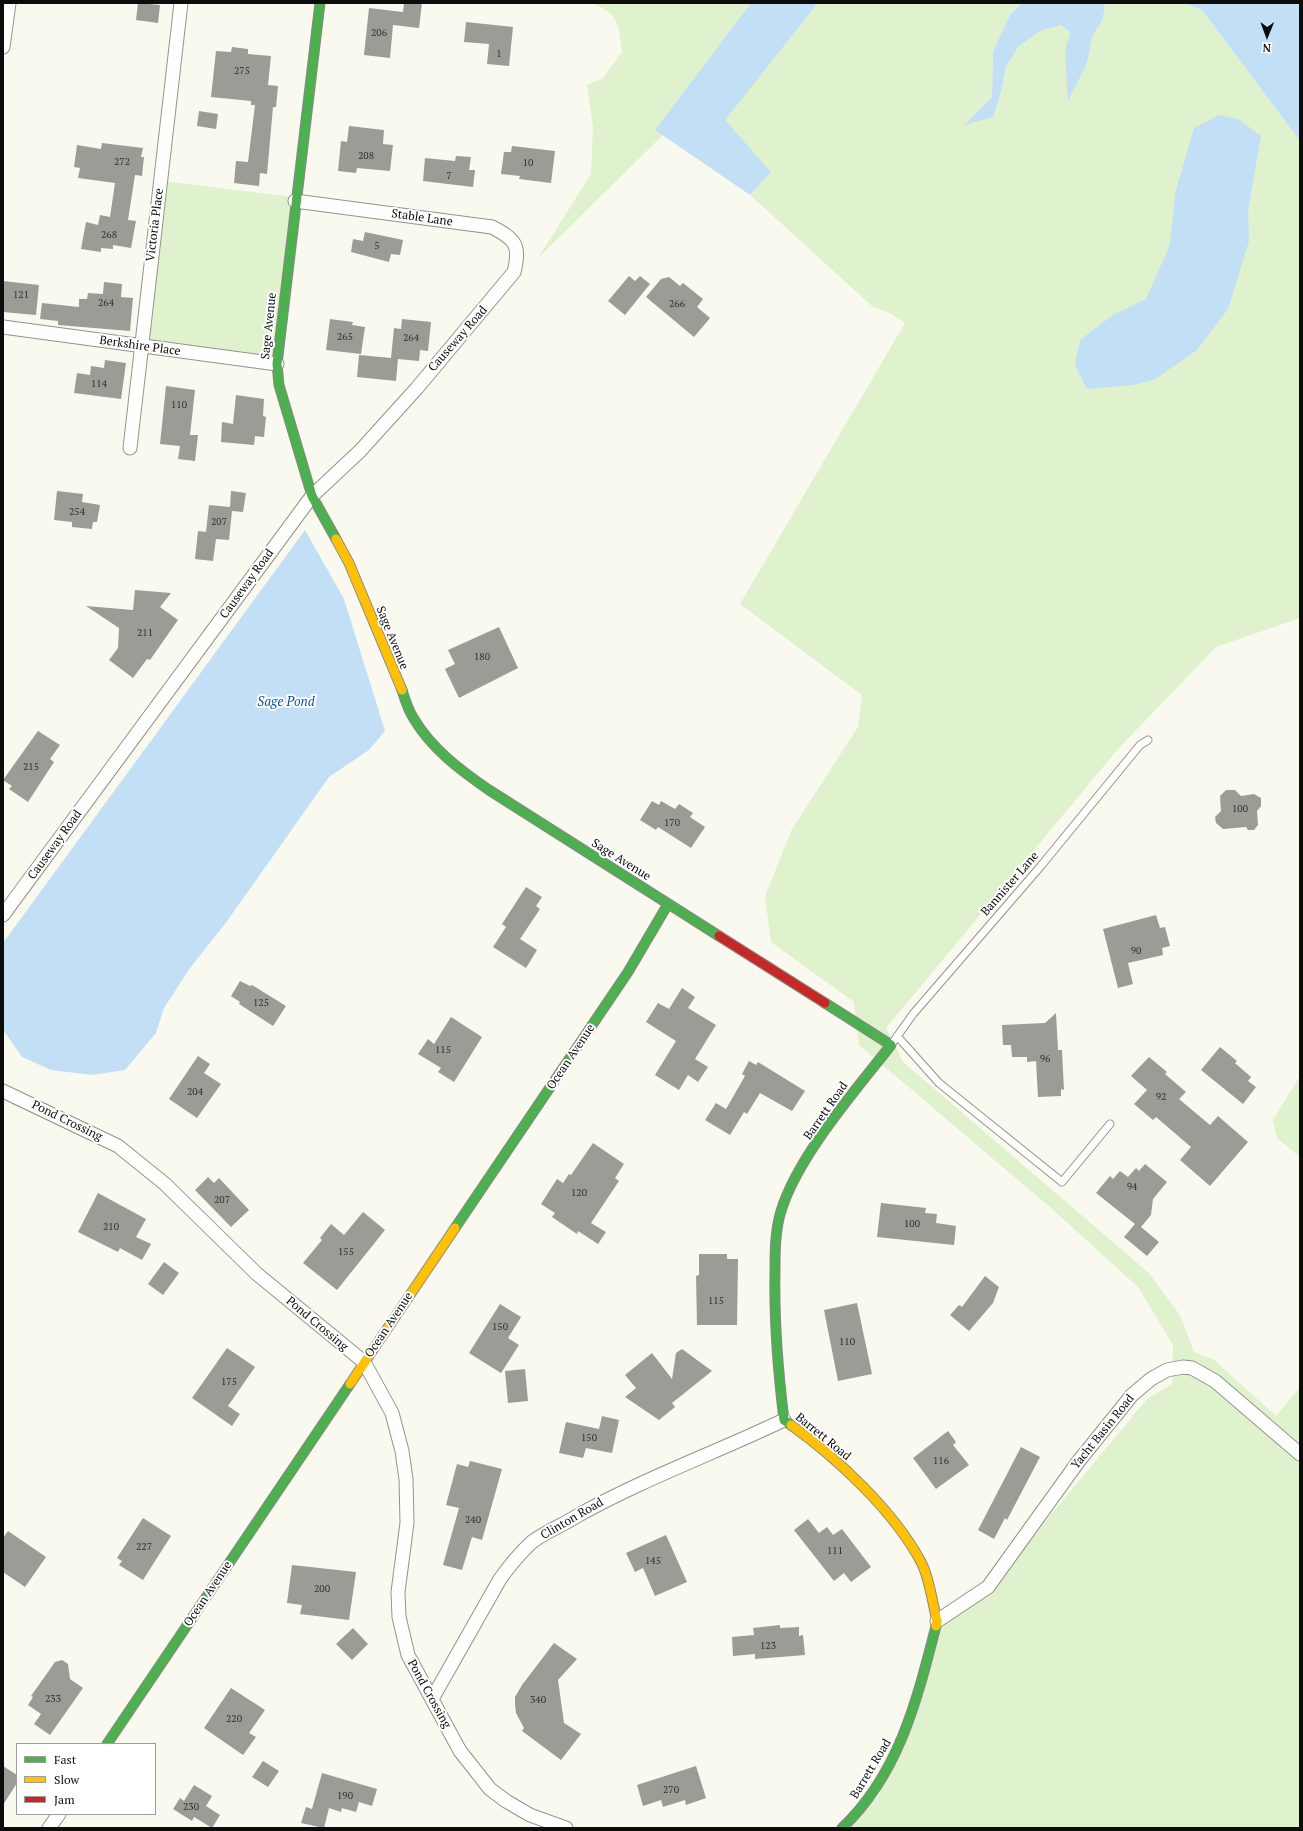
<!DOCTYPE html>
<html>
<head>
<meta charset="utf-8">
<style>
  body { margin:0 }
  #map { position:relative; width:1303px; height:1831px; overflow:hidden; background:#faf9ef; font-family:"PT Serif",serif }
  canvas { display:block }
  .frame { position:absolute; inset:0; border:4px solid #0c0c0c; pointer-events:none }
  .legend { position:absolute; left:16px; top:1743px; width:140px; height:72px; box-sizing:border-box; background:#fff; border:1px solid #9e9e9e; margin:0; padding:5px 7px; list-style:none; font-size:12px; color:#0c0c0c }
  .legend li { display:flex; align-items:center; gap:8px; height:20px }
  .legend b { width:20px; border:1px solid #9e9e9e }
  .north { position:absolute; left:1247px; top:16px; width:40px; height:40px; -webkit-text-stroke:3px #fff; paint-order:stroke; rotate:181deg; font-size:11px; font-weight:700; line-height:16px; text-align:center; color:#0c0c0c }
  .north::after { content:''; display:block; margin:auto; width:14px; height:18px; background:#0c0c0c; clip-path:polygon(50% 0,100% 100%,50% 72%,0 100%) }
</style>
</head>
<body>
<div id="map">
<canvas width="1303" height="1831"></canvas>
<div class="frame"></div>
<ul class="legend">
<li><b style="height:5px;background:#4caf50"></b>Fast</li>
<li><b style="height:5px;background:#ffc107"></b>Slow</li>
<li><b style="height:5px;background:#c62828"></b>Jam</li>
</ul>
<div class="north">N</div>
</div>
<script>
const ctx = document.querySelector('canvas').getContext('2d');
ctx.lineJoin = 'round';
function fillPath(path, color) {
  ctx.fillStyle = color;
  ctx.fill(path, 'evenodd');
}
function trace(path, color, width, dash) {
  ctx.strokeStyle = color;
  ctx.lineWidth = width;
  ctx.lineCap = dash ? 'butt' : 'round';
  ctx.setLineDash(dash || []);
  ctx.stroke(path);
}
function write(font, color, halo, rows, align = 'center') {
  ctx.font = font + ' "PT Serif",serif';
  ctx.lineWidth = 4;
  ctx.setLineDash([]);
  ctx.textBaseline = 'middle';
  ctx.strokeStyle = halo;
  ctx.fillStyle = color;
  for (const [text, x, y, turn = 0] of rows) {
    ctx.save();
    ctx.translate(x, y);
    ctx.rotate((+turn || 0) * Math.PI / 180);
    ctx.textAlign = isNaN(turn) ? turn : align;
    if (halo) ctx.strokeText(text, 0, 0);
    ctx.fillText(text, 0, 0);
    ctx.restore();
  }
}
fillPath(new Path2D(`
  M590,3H751L656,130L663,135L538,258L591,174L593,126L587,85L603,78L622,52C618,24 620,13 590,3Z
  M818,3H1022L1010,15L993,51L992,97L965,124L993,116L1000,96L1006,67L1018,47L1040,31L1061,25L1070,32L1065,53L1087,63L1092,37L1103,19L1105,3H1184L1202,10L1300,141V618L1216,647L1118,749L886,1028L903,1062L1149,1273L1180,1315L1194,1352L1213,1359L1276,1416L1300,1387V1828H846L879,1795L937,1621L988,1590L1147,1399L1172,1384L1173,1345L1138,1287L1051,1208L859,1045L854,1002L771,942L765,896L792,829L858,727L862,695L740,604L905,323L890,313L872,306L750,195L771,172L724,120Z
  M162,181L294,197L274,362L142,345Z
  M1300,1076V1157L1277,1138L1273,1120Z`), '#dff1cd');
fillPath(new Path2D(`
  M751,3H818L725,120L771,172L750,195L655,130Z
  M1022,3H1105L1103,19L1092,37L1087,63L1068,101L1065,52L1070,32L1061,25L1040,31L1018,47L1006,67L1000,96L993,117L964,125L992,97L993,51L1010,15Z
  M1184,3H1300V141L1202,10Z
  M1219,115L1238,119L1261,136L1248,211L1249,241L1228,309L1197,350L1154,380L1132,385L1087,389L1075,365L1080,340L1113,315L1146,299L1170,245L1175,194L1194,128Z
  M305,530L344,599L385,731L369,750L329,777L225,924L190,968L164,1008L156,1033L125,1070L92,1075L51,1070L22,1057L3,1030V943Z`), '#c3dff6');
fillPath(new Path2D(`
  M138,3L160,5L158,23L136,20Z
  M404,3H422L419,28L393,25L390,58L364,55L369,8L403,12Z
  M466,22L513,27L509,66L487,64L489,44L464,42Z
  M232,47L248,49V54L271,56L268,85L278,86L276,107H273L267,174L260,173L259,186L234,183L236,161L248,162L255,105H251V101L211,97L216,51L231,52Z
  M199,111L218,114L216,129L197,126Z
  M349,126L384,130L383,144L393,145L390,171L357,168L356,173L338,171L341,141L347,142Z
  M102,143L143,148L141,157H144L142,176L135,175L128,220L136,221L131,248L113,245V249L101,248V252L81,249L86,222L98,225L100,215L110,217L115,183L78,178L80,168L74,167L77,145L101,149Z
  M512,146L555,151L551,183L519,179L520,176L501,174L504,152H511Z
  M456,156L471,157L469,170H475L473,187L423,181L425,158L455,161Z
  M365,232L403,240L400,255L391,254L389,262L351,252L353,239L363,241Z
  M629,276L635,281L640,276L650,284L625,315L608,301Z
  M669,277L680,286L683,283L703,299L697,307L710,318L694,337L646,297L661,279Z
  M3,281L39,285L36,315L3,312Z
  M104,282L122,284L121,297L133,298L130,331L58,325V321L40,319L42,303L79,307V299H87L88,293L103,294Z
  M330,319L353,322L352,325L365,327L361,354L326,350Z
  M402,319L431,322L428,351L420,350L419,361L398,359L396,381L357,377L359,355L391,358L394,328L401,329Z
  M105,360L126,363L121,399L74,393L77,373L90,375L91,366L104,368Z
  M166,386L195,390L190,435H198L195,461L178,459L180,446L160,444Z
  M236,395L264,399L263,416L266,417L264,437L255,436L254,445L221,442L222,422L233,424Z
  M57,491L83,494L82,502L100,505L97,522H93L92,529L72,527V522L54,520Z
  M231,491L246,493L243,512L232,511L229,540L216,539L213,561L195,559L198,531L206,532L209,505L230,507Z
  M135,590L171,593L160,607L178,620L150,660L147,659L133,678L109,660L118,648L119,628L86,606L133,610Z
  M499,627L518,668L459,698L445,669L455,664L448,650Z
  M38,731L60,745L50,759L54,762L28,802L9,789L12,786L3,780Z
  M1226,790H1235L1241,796L1254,794L1261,798V806L1257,811L1258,825L1254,830H1248L1246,827L1223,829L1216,823L1215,817L1221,811L1220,796Z
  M652,801L659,805L661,801L675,809L679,804L693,813L690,817L705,827L691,848L658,827L656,830L640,820Z
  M526,887L542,897L536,906L540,909L520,939L537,950L526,968L493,947L506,927L502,924Z
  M1156,915L1160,928L1165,927L1170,946L1162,948L1163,955L1128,963L1133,984L1118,988L1103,929Z
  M240,981L250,986L252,985L286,1006L273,1026L239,1004L240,1002L231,996Z
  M682,988L695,997L688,1008L716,1025L695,1059L708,1067L698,1082L688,1075L679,1090L655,1075L676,1041L646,1022L658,1003L669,1009Z
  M1056,1013L1058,1050H1062L1064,1090L1061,1089V1096L1038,1097L1036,1061L1027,1062V1057H1012L1011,1045H1003L1002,1025L1045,1023Z
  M451,1017L482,1037L454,1082L438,1072L441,1068L418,1054L428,1039L434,1044Z
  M1220,1047L1237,1061L1235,1063L1251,1077L1248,1081L1256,1087L1243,1104L1201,1070Z
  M198,1056L210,1064L204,1073L221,1084L197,1118L169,1099Z
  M1149,1057L1167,1072L1165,1074L1186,1092L1179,1099L1210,1125L1218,1116L1248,1142L1210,1186L1180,1160L1191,1147L1156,1117L1153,1120L1134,1104L1147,1090L1131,1076Z
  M749,1061L756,1065L758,1062L805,1091L792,1111L760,1093L747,1114L744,1112L730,1135L705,1120L716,1103L726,1109L745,1076L742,1074Z
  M593,1143L624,1164L615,1178L619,1181L591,1223L606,1232L598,1244L578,1231L577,1234L552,1217L555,1213L541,1204L557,1179L563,1183L569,1174L571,1175Z
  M1145,1164L1167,1182L1153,1199L1151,1215L1141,1227L1159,1242L1147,1256L1124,1237L1135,1224L1096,1193L1110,1176L1113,1179L1120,1171L1128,1177L1136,1168L1139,1171Z
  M208,1177L214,1183L219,1178L249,1210L231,1227L195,1190Z
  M98,1193L146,1219L136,1237L151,1244L142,1260L120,1248L118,1252L78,1232Z
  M881,1203L926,1208L925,1213L937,1214L936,1223L956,1226L954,1245L877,1237Z
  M363,1212L385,1230L337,1290L303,1263L322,1240L320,1238L331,1224L344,1235Z
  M699,1254H727V1259H738L737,1325H697L696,1276L699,1275Z
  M164,1262L179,1273L163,1295L148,1284Z
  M985,1276L999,1287L993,1303L969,1331L950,1315L959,1305L962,1307Z
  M857,1303L872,1374L838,1381L824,1310Z
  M500,1304L521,1317L508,1338L519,1345L501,1373L469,1353Z
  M227,1348L255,1367L228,1406L240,1414L232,1426L192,1398Z
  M682,1349L712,1371L672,1403L675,1407L659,1420L625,1397L636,1388L625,1375L652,1353L672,1379L676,1353Z
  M525,1369L528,1401L508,1403L505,1371Z
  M602,1416L619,1420L612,1453L586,1448L583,1458L559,1453L566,1422L599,1429Z
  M948,1431L956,1442L953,1445L969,1465L936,1489L913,1458Z
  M1021,1447L1040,1457L1007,1520L1005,1518L994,1539L978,1530Z
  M470,1461L502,1469L482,1540L472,1537L462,1570L443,1565L459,1508L446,1505L457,1464L468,1467Z
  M143,1518L171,1536L143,1580L119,1565L122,1561L117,1558Z
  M808,1519L819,1533L827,1527L833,1535L842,1529L871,1567L851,1582L844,1573L834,1581L794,1530Z
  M8,1531L46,1557L25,1587L3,1572V1538Z
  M666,1535L687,1582L655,1596L643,1568L635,1572L626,1553Z
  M292,1565L356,1572L349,1620L300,1614L302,1605L287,1603Z
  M780,1625V1628L799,1627V1636L803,1635L805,1655L755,1659V1654L733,1656L732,1637L754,1635L753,1628Z
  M353,1628L368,1644L352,1660L336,1644Z
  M554,1643L577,1659L558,1680L564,1723L581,1734L561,1760L522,1731L524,1728L516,1713L515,1704V1697L522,1685Z
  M62,1660L68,1664L70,1679L83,1688L50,1735L34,1724L41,1714L28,1705L33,1697L31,1696L55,1662Z
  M231,1688L265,1710L249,1733L256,1737L243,1755L204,1728Z
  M263,1761L279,1771L268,1787L252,1777Z
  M3,1766L17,1775V1783L3,1805Z
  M696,1766L706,1798L686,1805L685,1800L663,1807L661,1800L643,1806L637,1785Z
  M322,1773L377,1789L372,1806L359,1802L356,1812L342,1808L341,1812L329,1808L324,1828L301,1823L306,1807L312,1809Z
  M194,1785L212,1796L206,1806L220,1815L212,1828L194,1817L192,1821L173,1809L180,1798L184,1801Z`), '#9c9b95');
const lane = new Path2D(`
  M897,1036L939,1083L1062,1182L1110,1124
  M891,1045L913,1014L1040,867L1140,745L1148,740`);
const street = new Path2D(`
  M3,47L9,3
  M3,327L277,364
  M130,448L181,3
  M3,915L312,496L360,451L417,388L514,272C521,245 515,239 492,227L295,201
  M3,1091L118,1146L165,1184L257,1274L364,1362L392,1413L402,1451L406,1479L407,1523L398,1592L399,1617L408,1655L460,1751L490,1789L506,1801L530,1815L566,1828
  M937,1621L988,1587L1078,1462L1132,1395L1151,1379L1167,1370L1183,1367L1192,1368L1215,1381L1300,1454
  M432,1699L500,1579C510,1565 520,1553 532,1542C545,1532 563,1525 577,1516C643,1479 715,1453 784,1420
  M49,1828L59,1814`);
const fast = new Path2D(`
  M320,3L277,364L279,385L312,496L336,539
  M402,690C405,700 408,710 414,719C432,749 460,770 489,790L719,936
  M455,1228L628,972L668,904
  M791,1425L784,1420C778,1371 774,1321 775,1272C775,1252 775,1231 781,1211C798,1156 855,1091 891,1045L825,1003
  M107,1744L350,1384
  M842,1828C899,1774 917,1700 936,1626`);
const slow = new Path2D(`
  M336,539L349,563L402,690
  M350,1384L455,1228
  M791,1425C837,1458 894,1511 921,1562C929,1576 933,1605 937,1621L936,1626`);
const jam = new Path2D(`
  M719,936L825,1003`);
trace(lane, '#93938e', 9);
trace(street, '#93938e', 15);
trace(fast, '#8a8985', 11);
trace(slow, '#8a8985', 11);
trace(jam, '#8a8985', 11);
trace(lane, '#fefefd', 7);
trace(street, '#fefefd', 13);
trace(fast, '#4caf50', 9);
trace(slow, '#ffc107', 9);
trace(jam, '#c62828', 9);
write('10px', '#30302e', null, [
  ["206",379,33],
  ["1",499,54],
  ["275",242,71],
  ["208",366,156],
  ["272",122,162],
  ["10",528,163],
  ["7",449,176],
  ["268",109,235],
  ["5",377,246],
  ["121",21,295],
  ["264",106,303],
  ["266",677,304],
  ["265",345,337],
  ["264",411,338],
  ["114",99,384],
  ["110",179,405],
  ["254",77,512],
  ["207",219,522],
  ["211",145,633],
  ["180",482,657],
  ["215",31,767],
  ["100",1240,809],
  ["170",672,823],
  ["90",1136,951],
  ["125",261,1003],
  ["115",443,1050],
  ["96",1045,1059],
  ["204",195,1092],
  ["92",1161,1097],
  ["94",1132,1187],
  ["120",579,1193],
  ["207",222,1200],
  ["100",912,1224],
  ["210",111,1227],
  ["155",346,1252],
  ["115",716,1301],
  ["150",500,1327],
  ["110",847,1342],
  ["175",229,1382],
  ["150",589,1438],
  ["116",941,1461],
  ["240",473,1520],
  ["227",144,1547],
  ["111",835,1551],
  ["145",653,1561],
  ["200",322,1589],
  ["123",768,1646],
  ["233",53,1699],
  ["340",538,1700],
  ["220",234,1719],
  ["270",671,1790],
  ["190",345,1796],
  ["230",191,1807]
]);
write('12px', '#0c0c0c', '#fff', [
  ["Stable Lane",422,218,8],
  ["Victoria Place",155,225,-83],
  ["Sage Avenue",269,326,-84],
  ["Causeway Road",458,339,-49],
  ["Berkshire Place",140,346,8],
  ["Causeway Road",247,584,-54],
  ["Sage Avenue",392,638,68],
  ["Causeway Road",55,845,-54],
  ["Sage Avenue",621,860,32],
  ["Bannister Lane",1010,884,-49],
  ["Ocean Avenue",571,1057,-56],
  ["Barrett Road",826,1111,-55],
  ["Pond Crossing",67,1121,26],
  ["Pond Crossing",317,1324,40],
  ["Ocean Avenue",389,1325,-56],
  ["Yacht Basin Road",1103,1432,-51],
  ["Barrett Road",823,1437,39],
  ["Clinton Road",572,1519,-30],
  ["Ocean Avenue",208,1594,-56],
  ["Pond Crossing",429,1694,61],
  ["Barrett Road",871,1769,-59]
]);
write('italic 13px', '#0f52a3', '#fff', [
  ["Sage Pond",286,702]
]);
</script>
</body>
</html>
